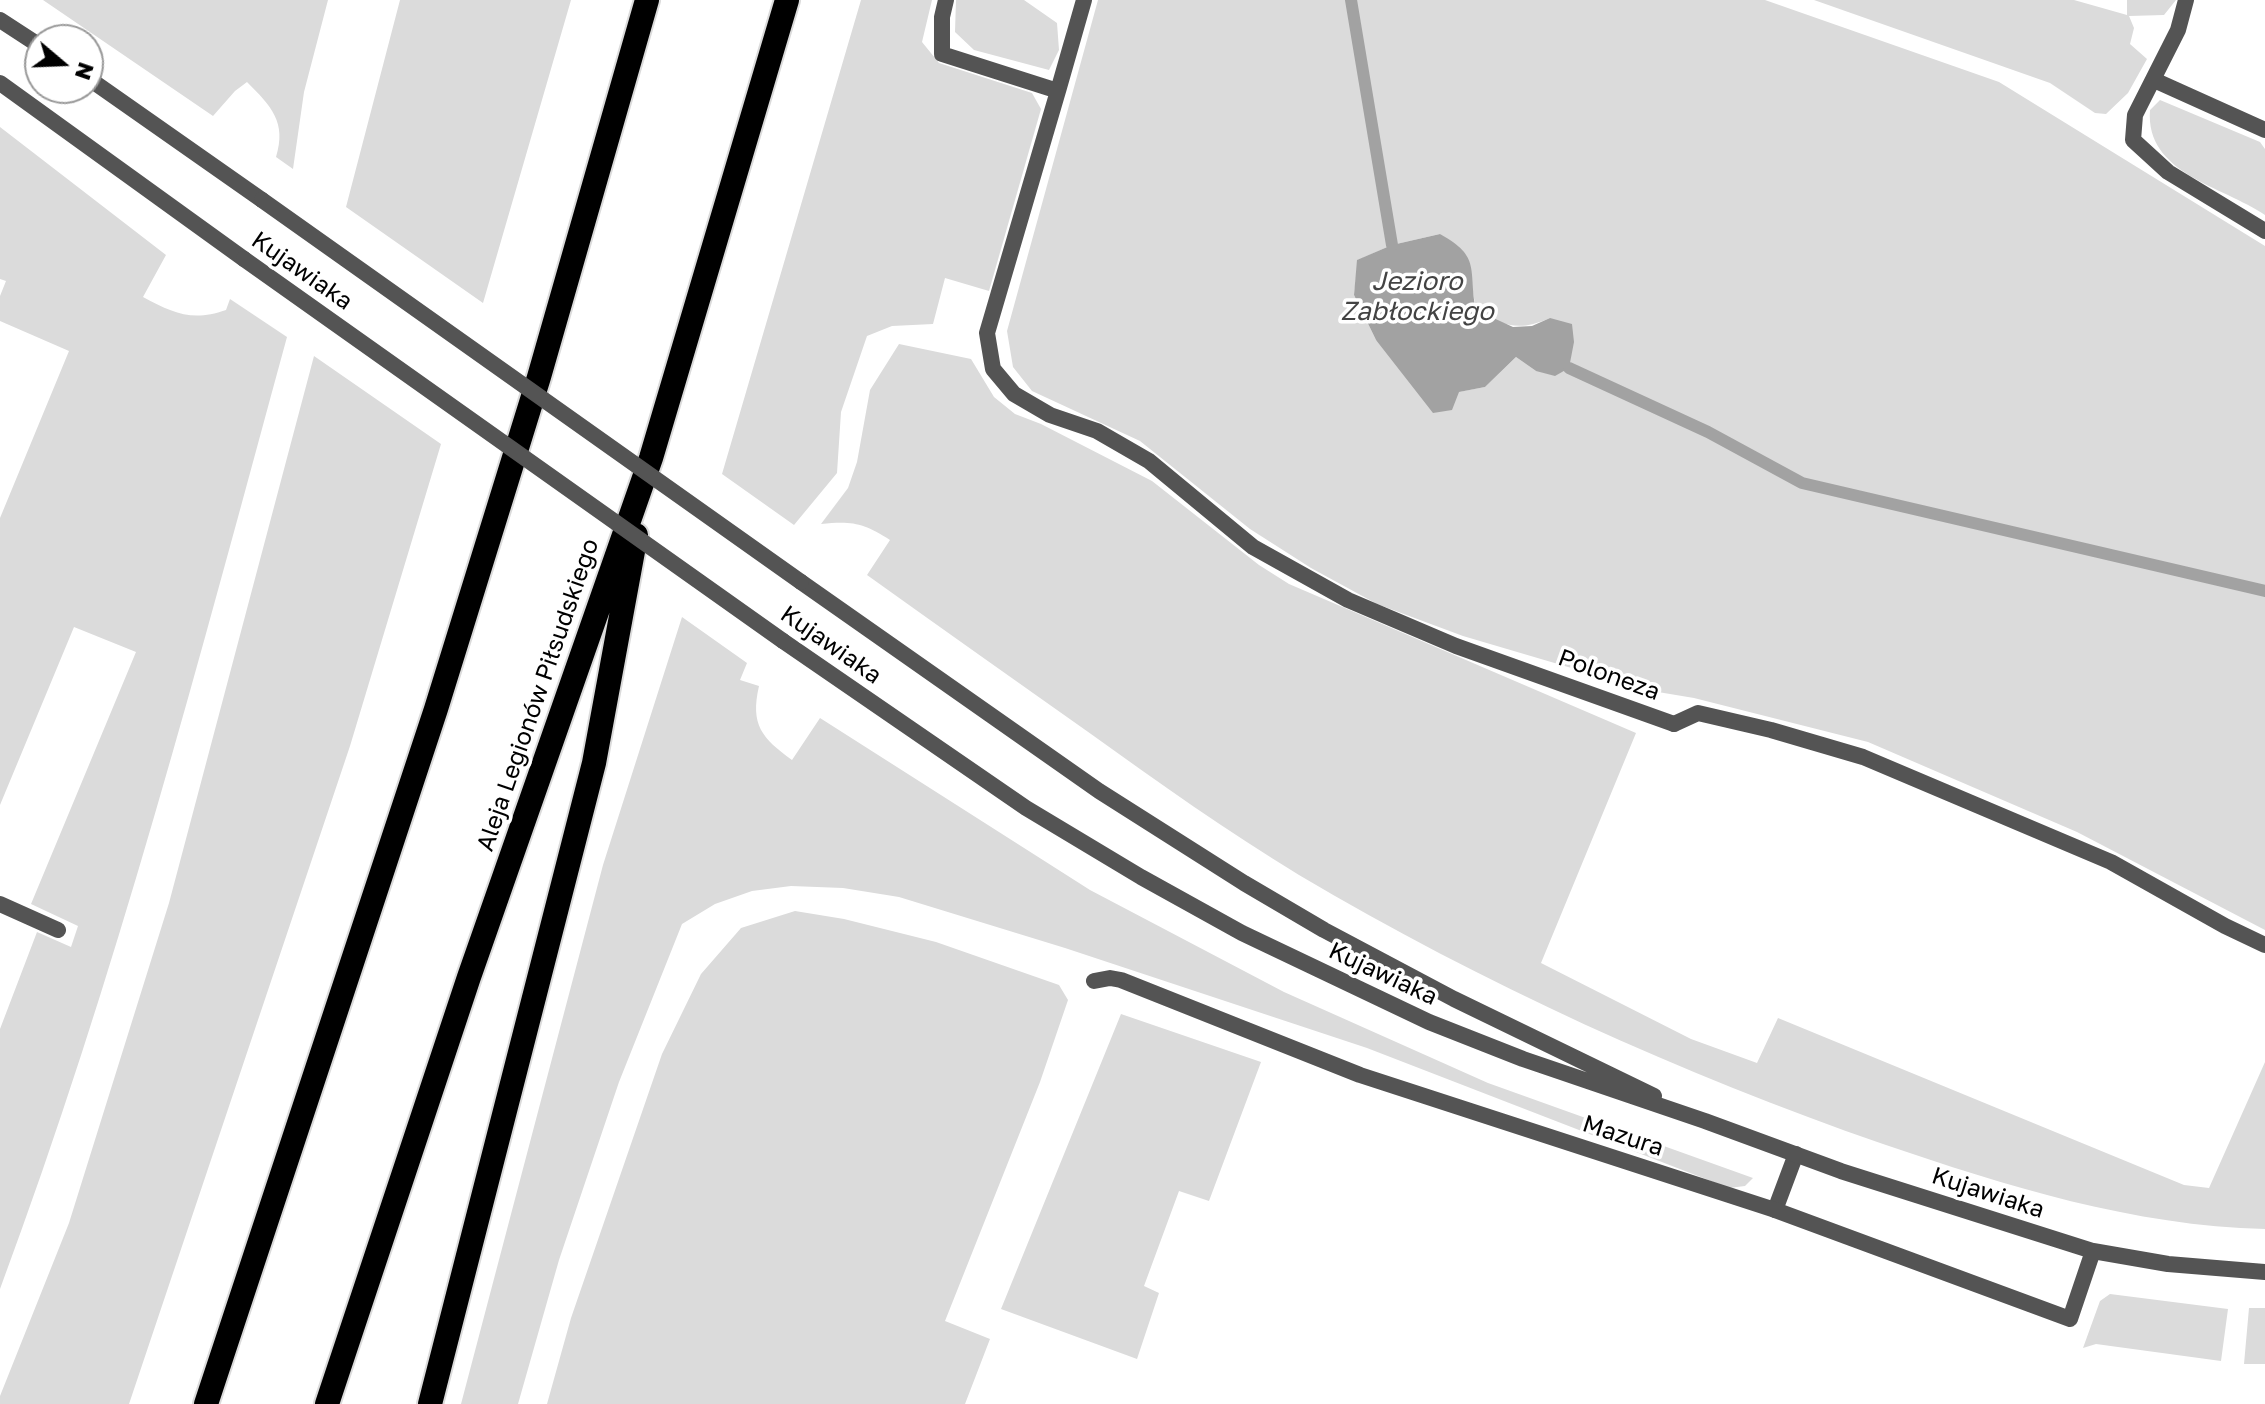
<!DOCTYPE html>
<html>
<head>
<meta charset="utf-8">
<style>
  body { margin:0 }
  #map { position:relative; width:2265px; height:1404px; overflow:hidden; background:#fff; font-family:"Golos Text",sans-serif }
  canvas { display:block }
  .north { position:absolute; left:24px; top:24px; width:80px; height:80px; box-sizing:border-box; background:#fff; border:2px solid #999; border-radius:50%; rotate:109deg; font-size:22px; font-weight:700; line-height:32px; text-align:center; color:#000 }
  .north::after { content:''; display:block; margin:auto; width:28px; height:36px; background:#000; clip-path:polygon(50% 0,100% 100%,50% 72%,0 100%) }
</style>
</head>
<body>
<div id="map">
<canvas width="2265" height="1404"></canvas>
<div class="north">N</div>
</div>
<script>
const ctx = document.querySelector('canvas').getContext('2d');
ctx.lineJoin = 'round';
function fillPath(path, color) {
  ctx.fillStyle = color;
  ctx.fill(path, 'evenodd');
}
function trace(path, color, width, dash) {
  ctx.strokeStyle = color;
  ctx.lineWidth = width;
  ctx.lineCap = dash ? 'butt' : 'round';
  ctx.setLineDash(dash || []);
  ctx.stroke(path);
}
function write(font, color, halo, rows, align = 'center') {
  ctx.font = font + ' "Golos Text",sans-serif';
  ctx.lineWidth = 7;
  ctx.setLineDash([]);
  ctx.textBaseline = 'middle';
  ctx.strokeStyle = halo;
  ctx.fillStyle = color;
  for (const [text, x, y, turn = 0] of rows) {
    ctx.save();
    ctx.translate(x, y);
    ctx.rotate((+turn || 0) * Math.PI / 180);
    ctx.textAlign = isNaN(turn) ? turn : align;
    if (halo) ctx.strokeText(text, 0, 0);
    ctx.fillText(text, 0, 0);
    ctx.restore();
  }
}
fillPath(new Path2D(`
  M43,0H328L304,92L293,169L276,157C287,122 271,106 247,82L235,91L213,116Z
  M400,0H571L483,303L346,207Z
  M861,0H932L922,42L939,63L1032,93L1041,109L989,291L945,278L933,324L892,326L867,336L841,412L837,473L794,525L722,474Z
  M956,0H1024L1057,23L1059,50L1049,70L974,50L955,32Z
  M1098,0H1765L1999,82L2265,246V930L2077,832L1868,742L1694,698L1646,690L1463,636L1377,604L1311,568L1250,529L1140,441L1032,391L1013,367L1007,331ZM1440,234L1473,292L1476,310C1505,326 1518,332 1550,318L1536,371L1516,357L1485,387L1458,392L1376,340L1354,295L1358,260L1392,245Z
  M1814,0H2074L2127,15V0H2176L2164,15L2129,16L2134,28L2130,44L2147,59L2128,93L2106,114L2095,113L2050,83Z
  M2160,100L2260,142L2265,149V215C2223,186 2145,174 2150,110Z
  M0,127L166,255L143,297C173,313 192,322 226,310L230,299L287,337C200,656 116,978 0,1289V1029L37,932L71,947L78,926L31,904L136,652L74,627L0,805V518L69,351L0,321V296L6,281L0,279Z
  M899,344L971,359L994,397L1015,414L1041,424L1152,481L1259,565L1289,584L1636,733L1541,963L1691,1039L1757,1063L1778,1018L2184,1185L2209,1188L2265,1062V1229C2134,1226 2006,1186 1883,1144C1681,1074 1483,984 1299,875C1227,831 1159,783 1091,734C1016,681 941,628 867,575L890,540C863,523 853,521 821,524L848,488L857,462L870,390Z
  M314,356L441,444L350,746L129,1404H0V1396L69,1223L169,903Z
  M682,617L747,663L740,680L759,686C750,725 762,738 792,760L820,718L1090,890L1284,992L1488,1083L1753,1178L1745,1186L1729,1188L1367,1048L1065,948L899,897L843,888L791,886L752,891L715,904L682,924L619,1082L559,1260L518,1404H461L603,865Z
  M795,911L844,919L936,942L1059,985L1068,1000L1040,1082L945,1321L990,1339L965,1404H547L571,1318L662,1054L701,974L741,928Z
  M1121,1014L1261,1062L1209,1201L1179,1191L1144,1286L1159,1293L1137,1359L1001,1309Z
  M2110,1294L2228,1309L2221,1361L2096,1344L2083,1348L2100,1301Z
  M2249,1308H2265V1364H2244Z`), '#dbdbdb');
fillPath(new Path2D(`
  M1440,234C1482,257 1468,270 1476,310L1513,327L1532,326L1550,318L1572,324L1574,342L1569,368L1555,376L1536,371L1516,357L1485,387L1459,392L1452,410L1433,413L1376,340L1354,295L1357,260L1392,245Z`), '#a2a2a2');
trace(new Path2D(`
  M1351,0L1392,245
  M1569,368L1708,432L1802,483L2265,591`), '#a2a2a2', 12);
const highway = new Path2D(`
  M206,1404L436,709L539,377L647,0
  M327,1404L469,977L651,458L787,0
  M430,1404L594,763L636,535`);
trace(highway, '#dbdbdb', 28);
trace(new Path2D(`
  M946,0L942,17V54L1058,91L987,333L993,369L1014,394L1050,415L1097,431L1149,461L1253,547L1348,600L1456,646L1674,724
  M2186,0L2178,30L2135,115L2133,140L2168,172L2265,231
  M2154,80L2265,130
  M1058,91L1084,0
  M0,904L58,930
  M1775,1210L1796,1154`), '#545454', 16);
trace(new Path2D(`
  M0,20L40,46
  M88,78L262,200
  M0,83L244,259
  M801,582L1099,791L1244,883L1324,930L1454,999L1654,1096
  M783,641L1026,808L1141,877L1242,933L1429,1022L1523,1059L1705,1121L1841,1171L2093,1251L2168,1264L2265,1272
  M1674,724L1698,713L1771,730L1863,757L2111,862L2225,926L2265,945
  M1094,981L1110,978L1121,980L1360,1075L1775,1210L2070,1319L2093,1251`), '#545454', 16);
trace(highway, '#000', 24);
trace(new Path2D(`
  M262,200L801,582
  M244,259L783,641`), '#545454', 16);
write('24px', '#000', '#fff', [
  ["Kujawiaka",302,271,35],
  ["Kujawiaka",831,645,35],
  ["Poloneza",1609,675,20],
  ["Aleja Legionów Piłsudskiego",538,695,-71],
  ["Kujawiaka",1383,974,25],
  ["Mazura",1623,1136,18],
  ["Kujawiaka",1988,1193,18]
]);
write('italic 26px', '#434343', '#fff', [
  ["Jezioro",1417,282],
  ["Zabłockiego",1417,312]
]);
</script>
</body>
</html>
